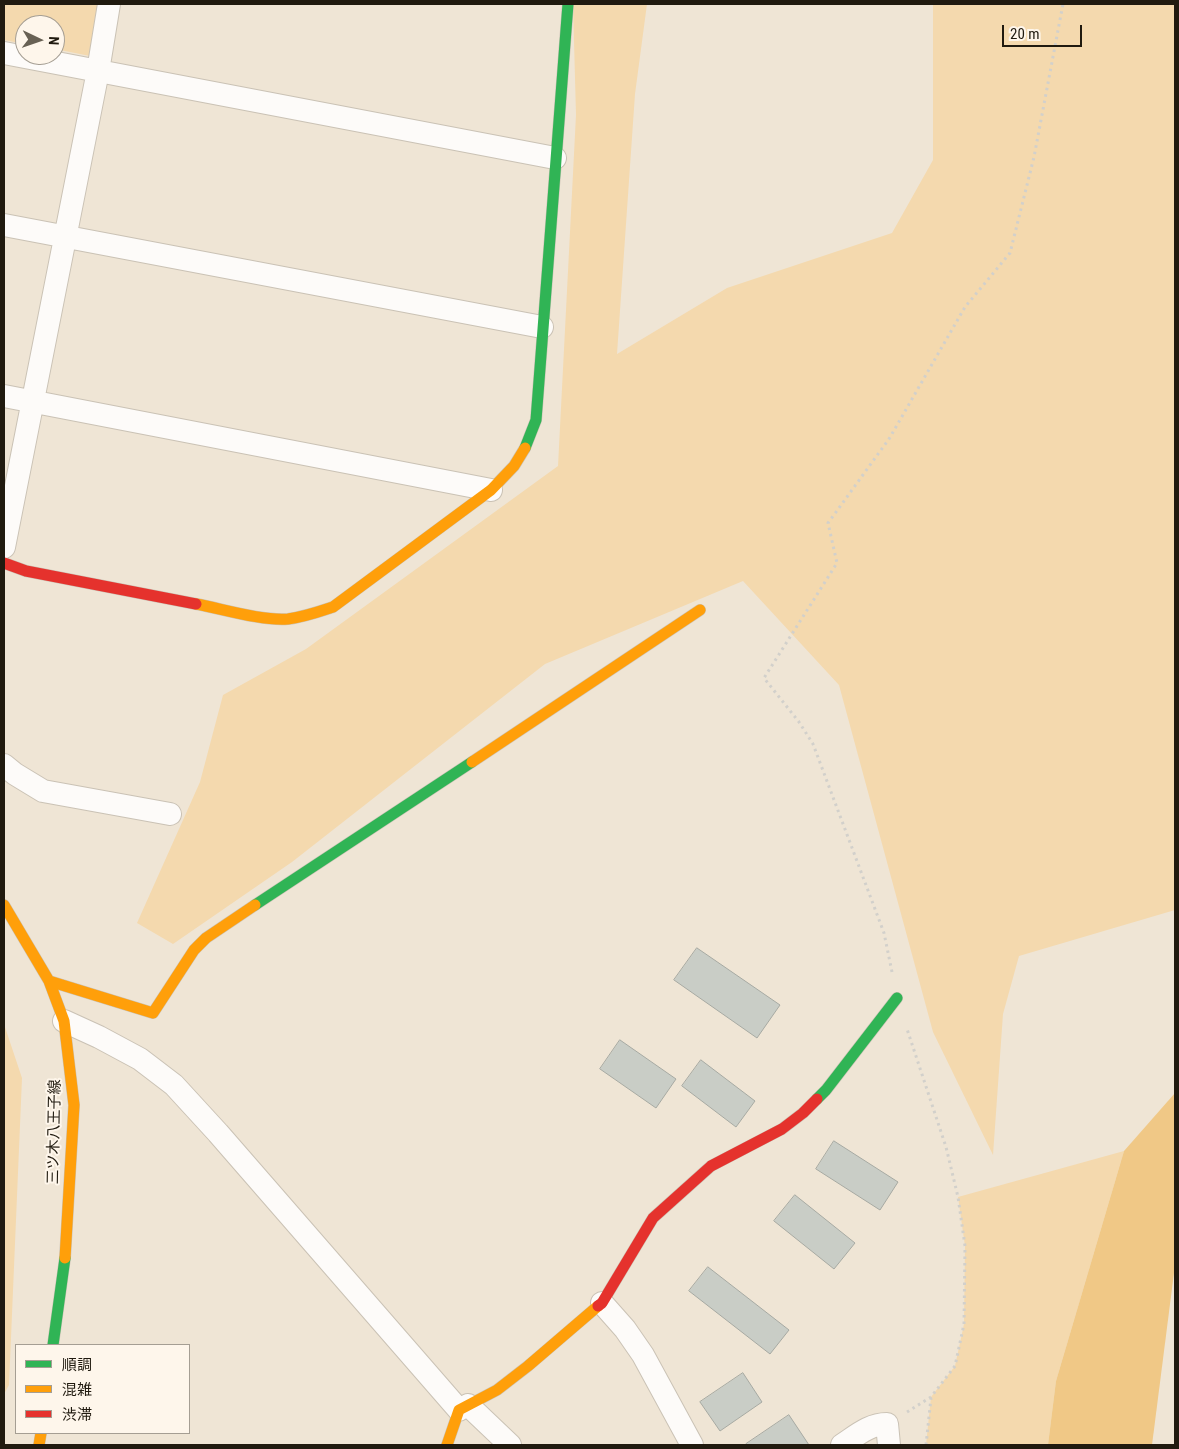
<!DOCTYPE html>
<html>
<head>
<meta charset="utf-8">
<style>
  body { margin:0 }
  #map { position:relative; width:1179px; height:1449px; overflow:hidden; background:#efe5d5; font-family:"Roboto Condensed","Noto Sans JP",sans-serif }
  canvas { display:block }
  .frame { position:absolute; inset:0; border:5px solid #201a0f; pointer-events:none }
  .legend { position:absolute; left:15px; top:1344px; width:175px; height:90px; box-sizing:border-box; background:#fef6eb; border:1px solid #a59e93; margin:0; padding:6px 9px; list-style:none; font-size:15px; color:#201a0f }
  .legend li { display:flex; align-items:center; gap:10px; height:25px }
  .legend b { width:25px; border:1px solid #a59e93 }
  .north { position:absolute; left:15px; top:15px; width:50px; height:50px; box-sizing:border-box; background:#fef6eb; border:1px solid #a59e93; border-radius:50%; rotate:93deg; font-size:14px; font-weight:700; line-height:20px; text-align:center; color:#201a0f }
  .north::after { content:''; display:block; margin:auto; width:18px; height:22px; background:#686154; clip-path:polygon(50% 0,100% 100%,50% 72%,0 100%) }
  .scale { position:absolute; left:1002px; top:25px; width:80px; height:22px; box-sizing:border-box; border:2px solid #201a0f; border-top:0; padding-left:6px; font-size:15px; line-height:18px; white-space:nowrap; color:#201a0f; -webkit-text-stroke:4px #fef6eb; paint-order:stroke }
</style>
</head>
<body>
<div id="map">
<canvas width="1179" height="1449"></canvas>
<div class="frame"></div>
<ul class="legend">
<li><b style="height:6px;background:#30b455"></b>順調</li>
<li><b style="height:6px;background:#ff9f0a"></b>混雑</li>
<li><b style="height:6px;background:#e5322d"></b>渋滞</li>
</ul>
<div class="north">N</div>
<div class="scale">20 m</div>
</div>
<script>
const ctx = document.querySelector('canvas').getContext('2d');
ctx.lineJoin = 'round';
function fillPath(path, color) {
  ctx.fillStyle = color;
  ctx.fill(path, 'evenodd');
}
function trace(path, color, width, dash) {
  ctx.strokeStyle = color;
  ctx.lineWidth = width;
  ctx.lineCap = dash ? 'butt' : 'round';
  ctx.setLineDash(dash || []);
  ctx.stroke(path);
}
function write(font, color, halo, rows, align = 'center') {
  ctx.font = font + ' "Roboto Condensed","Noto Sans JP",sans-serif';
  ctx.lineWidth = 4;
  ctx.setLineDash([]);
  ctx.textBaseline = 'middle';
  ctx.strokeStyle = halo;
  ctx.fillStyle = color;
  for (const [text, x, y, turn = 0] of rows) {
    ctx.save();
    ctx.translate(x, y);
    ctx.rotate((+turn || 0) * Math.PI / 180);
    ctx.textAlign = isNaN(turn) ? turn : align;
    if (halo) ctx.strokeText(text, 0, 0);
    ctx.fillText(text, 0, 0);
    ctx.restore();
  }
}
fillPath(new Path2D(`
  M4,4H102L95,57L55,49V25H25V44L4,40Z
  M573,4H647L635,94L617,354L727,288L892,233L933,160V4H1175V910L1019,956L1003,1014L993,1155L933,1032L839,685L743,581L545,664L292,862L173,944L137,923L200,782L223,695L306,649L558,466L576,115Z
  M4,1024L22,1078L9,1385L4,1394Z
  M1124,1151L1056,1381L1048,1445H926L931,1397L955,1366L964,1324L965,1246L958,1197Z`), '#f4d9ae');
fillPath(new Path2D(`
  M1175,1093V1265L1152,1445H1048L1056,1381L1124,1151Z`), '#f0c886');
const building = new Path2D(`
  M697,948L780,1005L757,1038L674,980Z
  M620,1040L676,1079L656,1108L600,1069Z
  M701,1060L755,1101L736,1127L682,1086Z
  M834,1141L898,1182L880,1210L816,1169Z
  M795,1195L855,1243L834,1269L774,1221Z
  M708,1267L789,1330L770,1354L689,1291Z
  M743,1373L762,1402L720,1431L700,1402Z
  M789,1415L809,1445H746V1444Z`);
fillPath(building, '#c9cdc6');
trace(building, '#a6a9a2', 1);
const street = new Path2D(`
  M4,53L555,158
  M4,225L542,327
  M4,396L491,490
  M4,547L98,71L109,4
  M4,765L15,774L43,791L170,814
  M64,1021L99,1037L140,1059L174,1085L218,1133L459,1410
  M602,1303L625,1329L643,1355L692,1445
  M468,1405L510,1445
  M842,1445C856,1436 869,1424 887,1424L889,1445`);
const fast = new Path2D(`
  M525,448L536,420L568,4
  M255,905L472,762
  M817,1099L826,1090L897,998
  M53,1345L65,1258`);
const slow = new Path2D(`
  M196,604C223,609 261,621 288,619C304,617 318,612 333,607L491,490L514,466L525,448
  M472,762L700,610
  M4,905L49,981L64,1021L74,1105L65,1258
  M49,981L153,1013L194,950L206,938L255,905
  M39,1445L41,1433
  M447,1445L459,1410L497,1390L528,1366L598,1306`);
const jam = new Path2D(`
  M4,563L26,571L196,604
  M598,1306L602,1303L653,1218L711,1166L782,1129L803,1113L817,1099`);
trace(street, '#cac2b5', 24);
trace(fast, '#cac2b5', 12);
trace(slow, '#cac2b5', 12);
trace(jam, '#cac2b5', 12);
trace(new Path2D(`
  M892,972L884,933L813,744L799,722L764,678L837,563L828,523L889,439L965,307L1010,253L1034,157L1063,4
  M907,1412L931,1397L955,1366L964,1324L965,1246L958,1197L946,1147L907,1029
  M926,1445L931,1398`), '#d2d0cb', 3, [2.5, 4]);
trace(street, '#fdfbf9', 22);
trace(fast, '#30b455', 11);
trace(slow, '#ff9f0a', 11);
trace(jam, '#e5322d', 11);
write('15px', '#201a0f', '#fef6eb', [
  ["三ツ木八王子線",55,1132,-89]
]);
</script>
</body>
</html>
